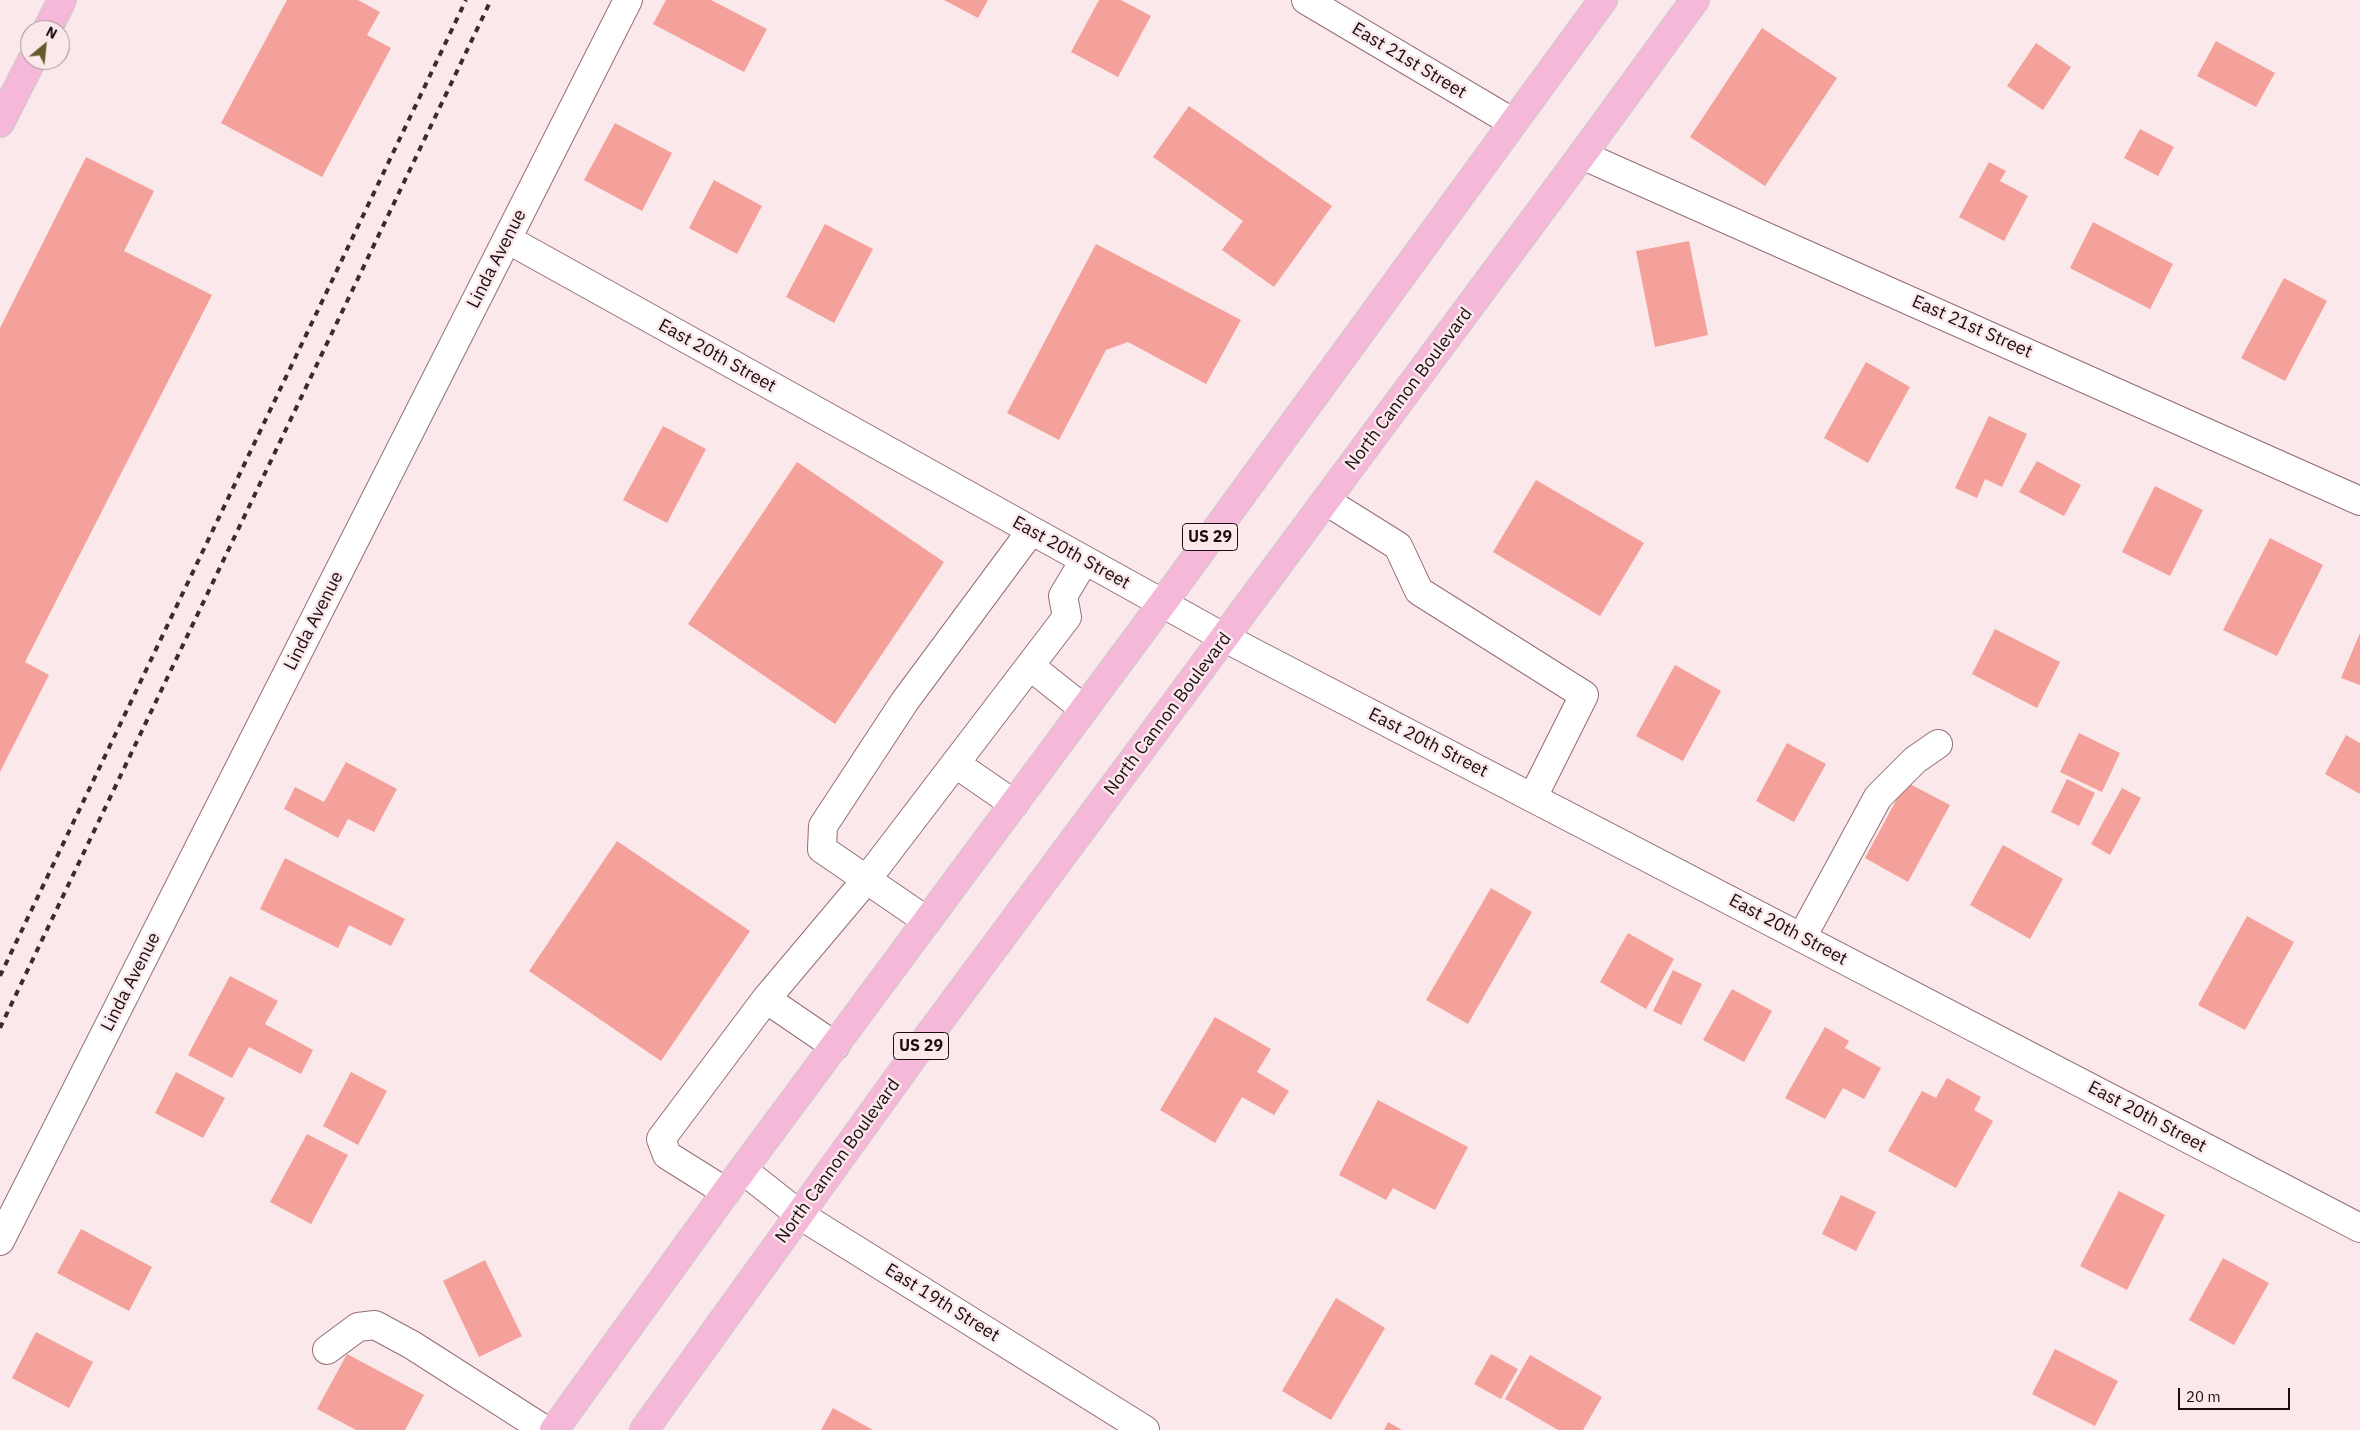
<!DOCTYPE html>
<html>
<head>
<meta charset="utf-8">
<style>
  body { margin:0 }
  #map { position:relative; width:2360px; height:1430px; overflow:hidden; background:#fae8eb; font-family:"IBM Plex Sans",sans-serif }
  canvas { display:block }
  .north { position:absolute; left:20px; top:20px; width:50px; height:50px; box-sizing:border-box; background:#fae8eb; border:1px solid #a09093; border-radius:50%; rotate:28deg; font-size:14px; font-weight:700; line-height:20px; text-align:center; color:#1a0c0f }
  .north::after { content:''; display:block; margin:auto; width:18px; height:22px; background:#635b27; clip-path:polygon(50% 0,100% 100%,50% 72%,0 100%) }
  .scale { position:absolute; left:2178px; top:1388px; width:112px; height:22px; box-sizing:border-box; border:2px solid #1a0c0f; border-top:0; padding-left:6px; font-size:15px; line-height:18px; white-space:nowrap; color:#1a0c0f; -webkit-text-stroke:4px #fae8eb; paint-order:stroke }
</style>
</head>
<body>
<div id="map">
<canvas width="2360" height="1430"></canvas>
<div class="north">N</div>
<div class="scale">20 m</div>
</div>
<script>
const ctx = document.querySelector('canvas').getContext('2d');
ctx.lineJoin = 'round';
function fillPath(path, color) {
  ctx.fillStyle = color;
  ctx.fill(path, 'evenodd');
}
function trace(path, color, width, dash) {
  ctx.strokeStyle = color;
  ctx.lineWidth = width;
  ctx.lineCap = dash ? 'butt' : 'round';
  ctx.setLineDash(dash || []);
  ctx.stroke(path);
}
function write(font, color, halo, rows, align = 'center') {
  ctx.font = font + ' "IBM Plex Sans",sans-serif';
  ctx.lineWidth = 5;
  ctx.setLineDash([]);
  ctx.textBaseline = 'middle';
  ctx.strokeStyle = halo;
  ctx.fillStyle = color;
  for (const [text, x, y, turn = 0] of rows) {
    ctx.save();
    ctx.translate(x, y);
    ctx.rotate((+turn || 0) * Math.PI / 180);
    ctx.textAlign = isNaN(turn) ? turn : align;
    if (halo) ctx.strokeText(text, 0, 0);
    ctx.fillText(text, 0, 0);
    ctx.restore();
  }
}
fillPath(new Path2D(`
  M287,0H358L380,12L367,35L391,48L322,177L221,123Z
  M666,0H711L767,29L744,72L653,24Z
  M944,0H988L978,18Z
  M1099,0H1121L1151,16L1118,77L1071,52Z
  M1762,28L1837,78L1765,186L1690,137Z
  M2216,41L2275,73L2256,107L2197,76Z
  M2036,43L2071,67L2043,110L2007,86Z
  M1189,106L1332,206L1274,287L1222,250L1243,221L1153,157Z
  M615,123L672,153L642,211L584,180Z
  M2140,129L2174,147L2158,176L2124,158Z
  M86,157L154,191L124,251L212,295L25,662L49,675L0,772V328Z
  M1989,162L2006,171L2000,181L2028,196L2004,241L1959,217Z
  M714,180L762,206L737,254L689,228Z
  M2093,222L2173,264L2150,309L2070,268Z
  M825,224L873,249L834,323L786,297Z
  M1689,241L1708,335L1655,347L1636,251Z
  M1096,244L1241,320L1206,384L1128,342L1106,350L1059,440L1007,413Z
  M2284,278L2327,301L2285,381L2241,358Z
  M1866,362L1910,387L1868,463L1824,438Z
  M1989,416L2027,434L2002,487L1985,479L1977,498L1955,488Z
  M663,426L706,449L667,523L623,500Z
  M2037,461L2081,485L2064,516L2019,492Z
  M797,462L944,562L835,724L688,624Z
  M1536,480L1644,543L1600,616L1493,552Z
  M2155,486L2203,510L2170,576L2122,552Z
  M2270,538L2323,565L2277,656L2223,630Z
  M1995,629L2060,662L2037,708L1972,674Z
  M2360,633V685L2341,678Z
  M1675,665L1721,691L1683,761L1636,736Z
  M2079,733L2120,753L2102,792L2060,772Z
  M2346,735L2360,743V794L2325,774Z
  M1787,743L1826,764L1794,822L1756,801Z
  M346,762L397,789L374,832L348,819L338,838L284,809L295,787L324,802Z
  M2067,779L2095,793L2079,826L2051,812Z
  M1906,782L1950,805L1908,882L1865,858Z
  M2122,788L2141,798L2110,855L2091,844Z
  M617,841L750,931L661,1061L529,971Z
  M2003,845L2063,879L2030,939L1970,905Z
  M285,858L405,919L391,946L349,925L338,948L260,909Z
  M1491,888L1532,912L1468,1024L1426,1000Z
  M2247,916L2294,942L2245,1030L2198,1005Z
  M1628,933L1674,959L1646,1009L1600,982Z
  M1673,970L1702,984L1681,1025L1653,1011Z
  M230,976L278,1001L265,1024L313,1050L301,1074L249,1047L232,1078L188,1055Z
  M1732,989L1772,1011L1744,1062L1703,1040Z
  M1215,1017L1271,1049L1257,1072L1289,1091L1274,1115L1242,1097L1215,1143L1160,1110Z
  M1825,1027L1849,1041L1845,1048L1881,1068L1864,1099L1843,1088L1825,1119L1785,1098Z
  M176,1072L225,1098L203,1138L155,1113Z
  M351,1072L387,1091L358,1145L323,1126Z
  M1947,1078L1981,1097L1974,1110L1993,1121L1956,1188L1888,1151L1922,1091L1936,1098Z
  M1378,1100L1468,1147L1435,1210L1393,1188L1386,1200L1339,1175Z
  M307,1134L348,1155L311,1224L270,1202Z
  M2119,1191L2165,1215L2127,1290L2080,1266Z
  M1841,1195L1876,1212L1856,1251L1822,1234Z
  M81,1229L152,1267L129,1311L57,1273Z
  M2223,1258L2269,1283L2234,1345L2189,1320Z
  M485,1260L522,1336L479,1357L443,1281Z
  M1336,1298L1385,1328L1331,1420L1282,1391Z
  M36,1332L93,1362L69,1408L12,1378Z
  M2055,1349L2118,1381L2095,1426L2032,1394Z
  M347,1354L424,1395L405,1430H356L317,1409Z
  M1491,1354L1518,1369L1501,1399L1474,1384Z
  M1530,1355L1602,1397L1583,1430H1558L1505,1399Z
  M833,1408L873,1430H821Z
  M1388,1422L1402,1430H1384Z`), '#f3a19a');
const minor = new Path2D(`
  M1306,0L1512,122
  M1582,155L2360,501
  M507,239L1225,638L2360,1228
  M1326,501L1398,546L1419,591L1584,695L1533,797
  M1030,666L1084,709
  M956,764L1014,804
  M927,921L822,849L823,826L905,701L1031,531
  M1802,937L1878,797L1915,760L1938,744
  M766,999L835,1046
  M743,1170L800,1215L1145,1430
  M726,1192L667,1155L661,1139L766,999L867,879L1067,617L1063,596L1084,561
  M0,1241L628,0
  M327,1350L358,1327L375,1325L412,1345L545,1430`);
const major = new Path2D(`
  M47,30L62,0
  M0,123L32,60
  M554,1430L726,1192L1162,604L1603,0
  M644,1430L918,1050L1582,155L1695,0`);
trace(minor, '#946e76', 30);
trace(major, '#cdcaca', 30);
trace(minor, '#fff', 28);
trace(major, '#f5b8d9', 28);
trace(new Path2D(`
  M0,976L466,0
  M0,1028L491,0`), '#3a2b2e', 4, [6, 6]);
for (const [x, y, w] of [
  [1210,537,55],
  [921,1046,55]
]) {
  const box = new Path2D();
  box.roundRect(x - w / 2, y - 13.5, w, 27, 4);
  ctx.fillStyle = '#fae8eb';
  ctx.fill(box);
  trace(box, '#1a0c0f', 1);
}
write('bold 16px', '#1a0c0f', null, [
  ["US 29",1210,537],
  ["US 29",921,1046]
]);
write('18px', '#1a0c0f', '#fae8eb', [
  ["East 21st Street",1409,61,31],
  ["Linda Avenue",497,259,-63],
  ["East 21st Street",1972,327,24],
  ["East 20th Street",717,356,29],
  ["North Cannon Boulevard",1409,389,-53],
  ["East 20th Street",1071,553,29],
  ["Linda Avenue",314,621,-63],
  ["North Cannon Boulevard",1168,714,-53],
  ["East 20th Street",1428,743,27],
  ["East 20th Street",1788,930,28],
  ["Linda Avenue",131,982,-63],
  ["East 20th Street",2147,1117,28],
  ["North Cannon Boulevard",838,1161,-54],
  ["East 19th Street",942,1303,32]
]);
</script>
</body>
</html>
